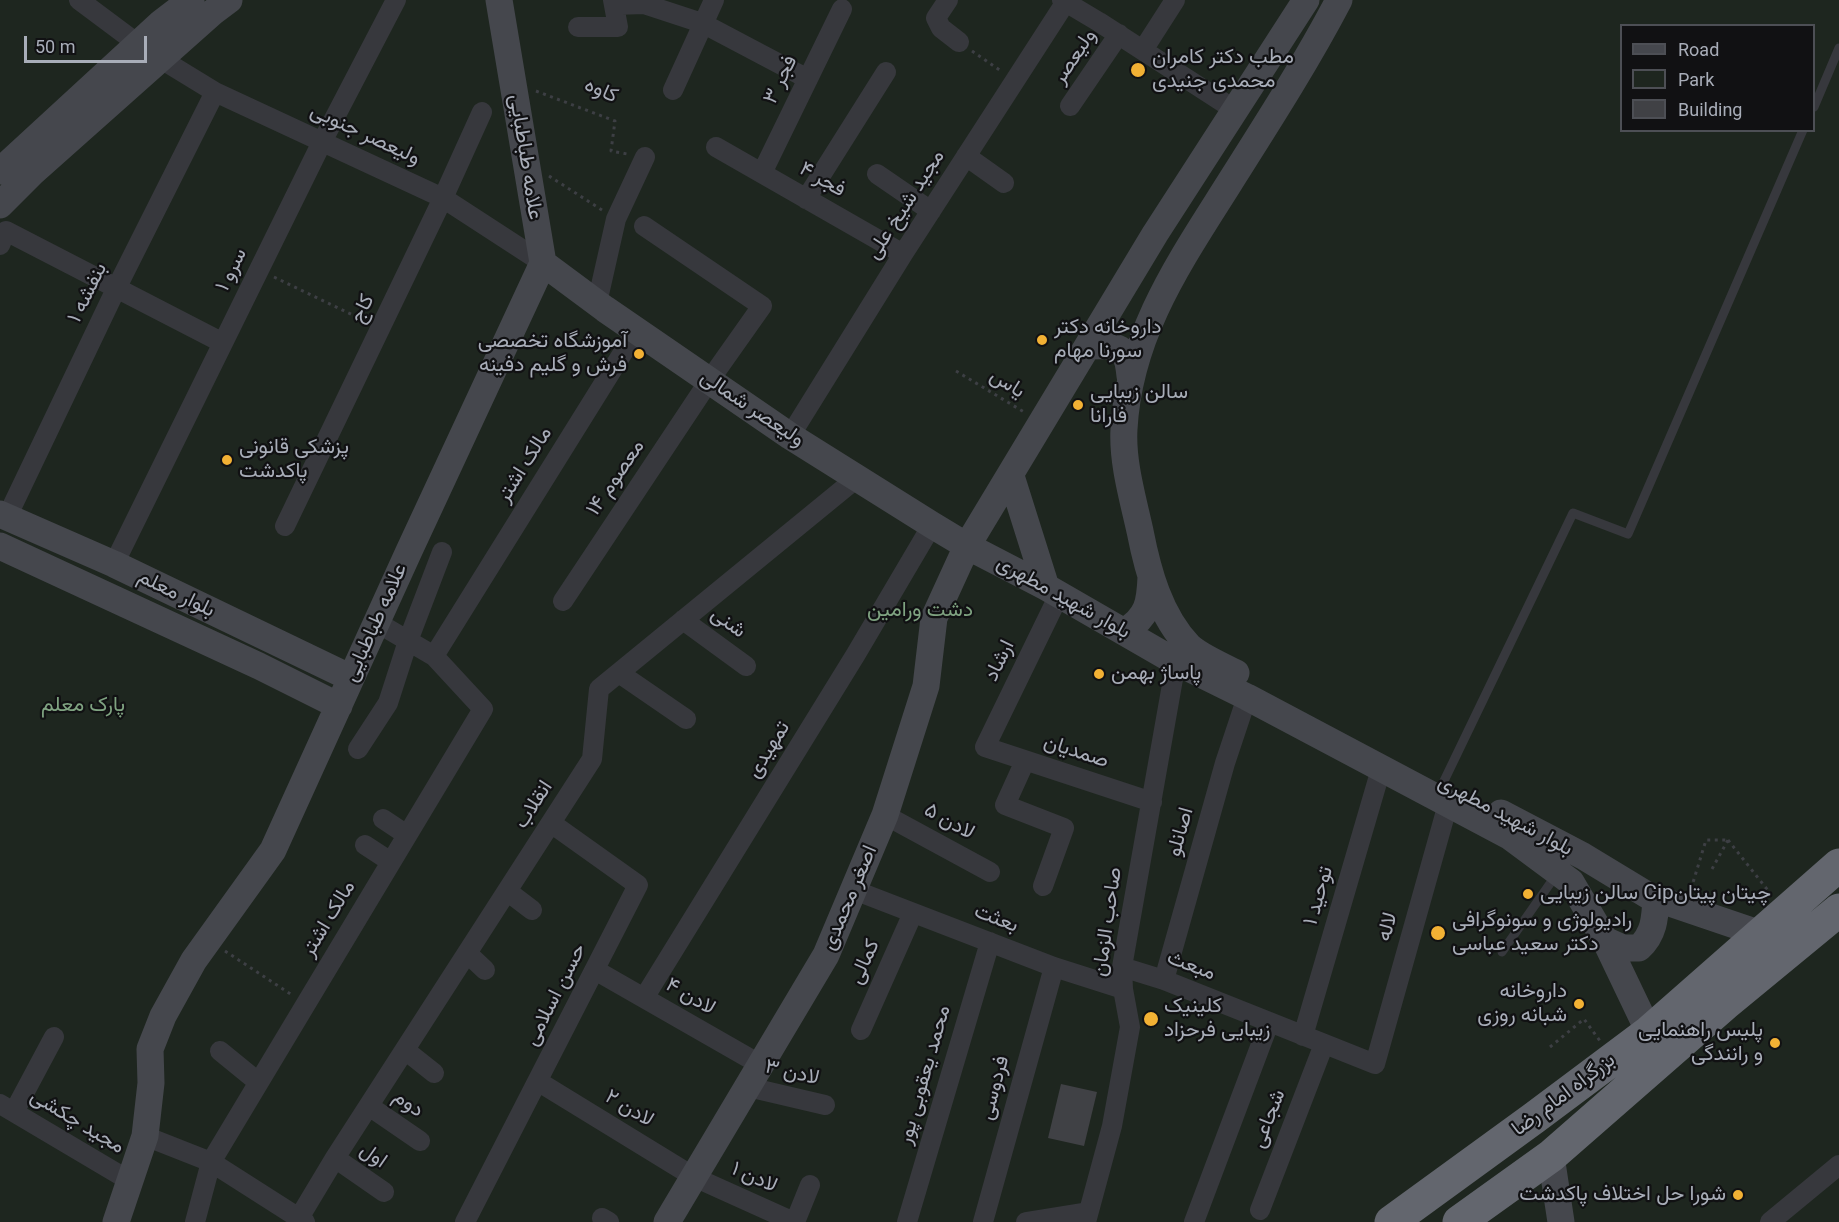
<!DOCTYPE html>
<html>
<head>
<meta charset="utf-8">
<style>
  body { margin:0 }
  #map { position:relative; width:1839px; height:1222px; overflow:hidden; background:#161618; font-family:Roboto,sans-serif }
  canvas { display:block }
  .legend { position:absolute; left:1620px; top:24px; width:195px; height:108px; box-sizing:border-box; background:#111113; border:2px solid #4d4f55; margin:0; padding:8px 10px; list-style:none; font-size:18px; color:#a8adb8 }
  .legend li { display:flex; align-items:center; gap:12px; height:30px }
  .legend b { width:30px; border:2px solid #4d4f55 }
  .scale { position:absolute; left:24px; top:36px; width:123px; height:27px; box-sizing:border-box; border:3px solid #a8adb8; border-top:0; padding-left:8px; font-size:18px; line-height:21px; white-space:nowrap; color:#a8adb8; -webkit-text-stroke:4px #111113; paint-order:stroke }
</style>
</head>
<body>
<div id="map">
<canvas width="1839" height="1222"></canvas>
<ul class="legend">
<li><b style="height:8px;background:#45474d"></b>Road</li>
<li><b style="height:16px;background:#1e261f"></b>Park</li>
<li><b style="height:16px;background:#404145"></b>Building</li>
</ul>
<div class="scale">50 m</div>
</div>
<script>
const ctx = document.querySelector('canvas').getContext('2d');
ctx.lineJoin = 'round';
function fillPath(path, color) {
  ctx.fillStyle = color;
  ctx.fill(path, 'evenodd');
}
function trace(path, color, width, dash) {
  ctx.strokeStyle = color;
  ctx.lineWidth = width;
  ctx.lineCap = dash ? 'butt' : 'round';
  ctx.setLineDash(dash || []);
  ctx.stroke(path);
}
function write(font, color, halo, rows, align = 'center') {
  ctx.font = font + ' Roboto,Vazirmatn,sans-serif';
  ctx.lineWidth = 4.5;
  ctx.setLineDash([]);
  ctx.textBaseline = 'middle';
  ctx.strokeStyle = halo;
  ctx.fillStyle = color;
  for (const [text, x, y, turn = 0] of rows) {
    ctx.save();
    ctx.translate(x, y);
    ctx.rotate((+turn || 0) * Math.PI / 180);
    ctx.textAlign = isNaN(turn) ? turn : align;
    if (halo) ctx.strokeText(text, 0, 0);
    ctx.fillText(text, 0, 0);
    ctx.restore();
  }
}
fillPath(new Path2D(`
  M0,0H1839V1222H0ZM1622,26H1814V130H1622Z`), '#1e261f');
fillPath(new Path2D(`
  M1061,1084L1097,1092L1084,1146L1048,1138Z`), '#404145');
trace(new Path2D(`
  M972,51L1001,71
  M536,91L615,121L611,151L627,154
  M549,176L602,210
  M274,277L365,321
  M956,371L1024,412
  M1728,840L1770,893
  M1712,869L1728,840
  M1691,889L1706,840H1728
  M225,951L292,995
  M1550,1047L1584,1019L1600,1041`), '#3d3f44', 3, [3, 4.5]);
trace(new Path2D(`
  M1814,107L1839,48
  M1443,783L1573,513L1628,534L1803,130
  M1502,952L1556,875`), '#37383d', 9);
trace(new Path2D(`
  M79,0L138,44
  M948,0L936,18L941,28L959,42
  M1062,0L1099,22L1235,110
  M614,5L644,4L702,23L808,79
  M578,27H618L613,0
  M1143,50L1175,0
  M161,59L215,92L443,198L543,263
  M673,90L714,0
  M1070,106L1119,34
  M716,147L903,254
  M966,156L1004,183
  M762,173L842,9
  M877,174L931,211
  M806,199L886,72
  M0,245L6,231L223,343
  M597,303L616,219L645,157
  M790,436L903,254L1067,0
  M7,517L116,289L215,92
  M285,526L443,198L482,112
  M114,564L322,142L396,0
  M1059,595L985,747L1152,802
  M563,601L709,381L762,306L644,226
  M683,620L746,666
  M434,656L637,330
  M619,673L686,719
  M358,749L388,703L408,641L442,552
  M1025,761L1005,805L1064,828L1043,886
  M885,815L990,872
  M383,819L407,835
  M365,845L391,862
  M854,890L1054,967L1123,989
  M507,891L532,910
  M467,953L485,970
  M1122,967L1164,980L1375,1064L1448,804
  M595,970L761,1065
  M1164,980L1225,763L1247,697
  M644,998L856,654L932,525
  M861,1030L913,913
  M1303,1036L1381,769
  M405,1050L434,1073
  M220,1051L258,1082
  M539,1082L694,1177L794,1222
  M748,1087L825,1105
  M0,1104L130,1181
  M369,1106L420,1141
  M14,1112L54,1037
  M145,1136L211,1162L305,1222
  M335,1158L384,1192
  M1260,1210L1324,1044
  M299,1218L335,1158L592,759L599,689L858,477
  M602,1218L609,1222
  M195,1222L211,1162L483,709L434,656L376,622
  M465,1222L638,885L551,823
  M795,1222L810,1185
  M907,1222L990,942
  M983,1222L1054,967
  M1026,1222L1088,1212
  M1086,1222L1112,1126L1130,1027L1123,989L1122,967L1176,662
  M1194,1222L1269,1023
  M1770,1222L1839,1165`), '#37383d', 20);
trace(new Path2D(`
  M0,171L161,23L191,0
  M0,205L32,173L213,12L229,0
  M543,263L605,309L790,436L932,525L967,546L1046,587L1176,662L1247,697L1509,836L1571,882L1605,940L1649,1032
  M1090,346C1118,345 1127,345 1130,376
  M1011,476L1046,587
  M0,514L114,564L351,678
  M0,546L259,666L339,706
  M1125,631C1148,617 1150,602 1151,577
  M1236,673C1223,666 1199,656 1189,646C1160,616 1148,572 1140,531C1133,499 1122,462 1124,429C1129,333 1181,260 1230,182C1268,122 1306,63 1339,0
  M1501,813L1583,856L1649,896L1761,934
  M1605,940L1623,948H1639C1654,934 1655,919 1656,898
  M1551,1156L1561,1222
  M116,1222L145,1136L151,1083L150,1049L163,1016L194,960L273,850L409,551L543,263L499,0
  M667,1222L826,955L885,815L926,686L934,618L967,546L1155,234L1306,0`), '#45474d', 27);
trace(new Path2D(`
  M1391,1222L1534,1118L1649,1032L1839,865
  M1459,1222L1551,1156L1725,1004L1839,910`), '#63666e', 33);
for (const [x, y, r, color] of [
  [1138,70,8,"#f2b134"],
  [1042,340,6,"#f2b134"],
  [639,354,6,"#f2b134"],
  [1078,405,6,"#f2b134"],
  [227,460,6,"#f2b134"],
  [1099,674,6,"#f2b134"],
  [1528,894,6,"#f2b134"],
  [1438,933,8,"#f2b134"],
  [1579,1004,6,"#f2b134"],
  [1151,1019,8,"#f2b134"],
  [1775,1043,6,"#f2b134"],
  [1738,1195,6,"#f2b134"]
]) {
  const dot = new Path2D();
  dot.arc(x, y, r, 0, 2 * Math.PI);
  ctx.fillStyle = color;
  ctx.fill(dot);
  trace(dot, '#111113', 2);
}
write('21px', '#a8adb8', '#111113', [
  ["ولیعصر",1075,57,-56],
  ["فجر ۳",781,80,-64],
  ["کاوه",601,91,24],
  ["ولیعصر جنوبی",365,135,25],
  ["علامه طباطبایی",525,157,81],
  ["فجر ۴",822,180,30],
  ["مجید شیخ علی",906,205,-57],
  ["سرو ۱",232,270,-64],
  ["بنفشه ۱",88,293,-64],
  ["کاج",363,309,-64],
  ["یاس",1007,384,32],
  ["ولیعصر شمالی",752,409,34],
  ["مالک اشتر",525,465,-58],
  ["۱۴ معصوم",616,478,-56],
  ["بلوار معلم",176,594,26],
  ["بلوار شهید مطهری",1063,598,29],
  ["علامه طباطبایی",376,623,-66],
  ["شنی",728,623,36],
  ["ارشاد",1000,661,-64],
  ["تمهیدی",769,750,-58],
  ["صمدیان",1076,752,18],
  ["انقلاب",534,805,-57],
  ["بلوار شهید مطهری",1505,816,28],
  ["لادن ۵",949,822,29],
  ["اصانلو",1181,832,-74],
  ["توحید ۱",1319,896,-74],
  ["اصغر محمدی",850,898,-67],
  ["مالک اشتر",329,919,-59],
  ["بعثت",996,919,21],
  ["صاحب الزمان",1108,922,-82],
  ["لاله",1388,927,-75],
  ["کمالی",865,962,-66],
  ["مبعث",1191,966,21],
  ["حسن اسلامی",556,995,-63],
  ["لادن ۴",690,997,30],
  ["لادن ۳",792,1073,13],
  ["محمد یعقوبی پور",925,1075,-74],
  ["فردوسی",995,1088,-75],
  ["بزرگراه امام رضا",1564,1095,-37],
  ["دوم",408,1104,35],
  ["لادن ۲",629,1109,31],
  ["شجاعی",1269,1119,-69],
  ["مجید چکشی",77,1122,31],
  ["اول",373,1156,35],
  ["لادن ۱",754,1178,24]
]);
write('21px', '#a8adb8', '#111113', [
  ["مطب دکتر کامران",1152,58],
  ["محمدی جنیدی",1152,82],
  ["داروخانه دکتر",1054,328],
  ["سورنا مهام",1054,352],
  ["آموزشگاه تخصصی",627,342,"right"],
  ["فرش و گلیم دفینه",627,366,"right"],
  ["سالن زیبایی",1090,393],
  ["فارانا",1090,417],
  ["پزشکی قانونی",239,448],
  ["پاکدشت",239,472],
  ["پاساژ بهمن",1111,674],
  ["سالن زیبایی Cipچیتان پیتان",1540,894],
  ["رادیولوژی و سونوگرافی",1452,921],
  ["دکتر سعید عباسی",1452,945],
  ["داروخانه",1567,992,"right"],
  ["شبانه روزی",1567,1016,"right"],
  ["کلینیک",1164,1007],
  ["زیبایی فرحزاد",1164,1031],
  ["پلیس راهنمایی",1763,1031,"right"],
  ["و رانندگی",1763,1055,"right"],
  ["شورا حل اختلاف پاکدشت",1726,1195,"right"]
], 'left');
write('21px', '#7fa381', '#111113', [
  ["دشت ورامین",920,611],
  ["پارک معلم",83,706]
]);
</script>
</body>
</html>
